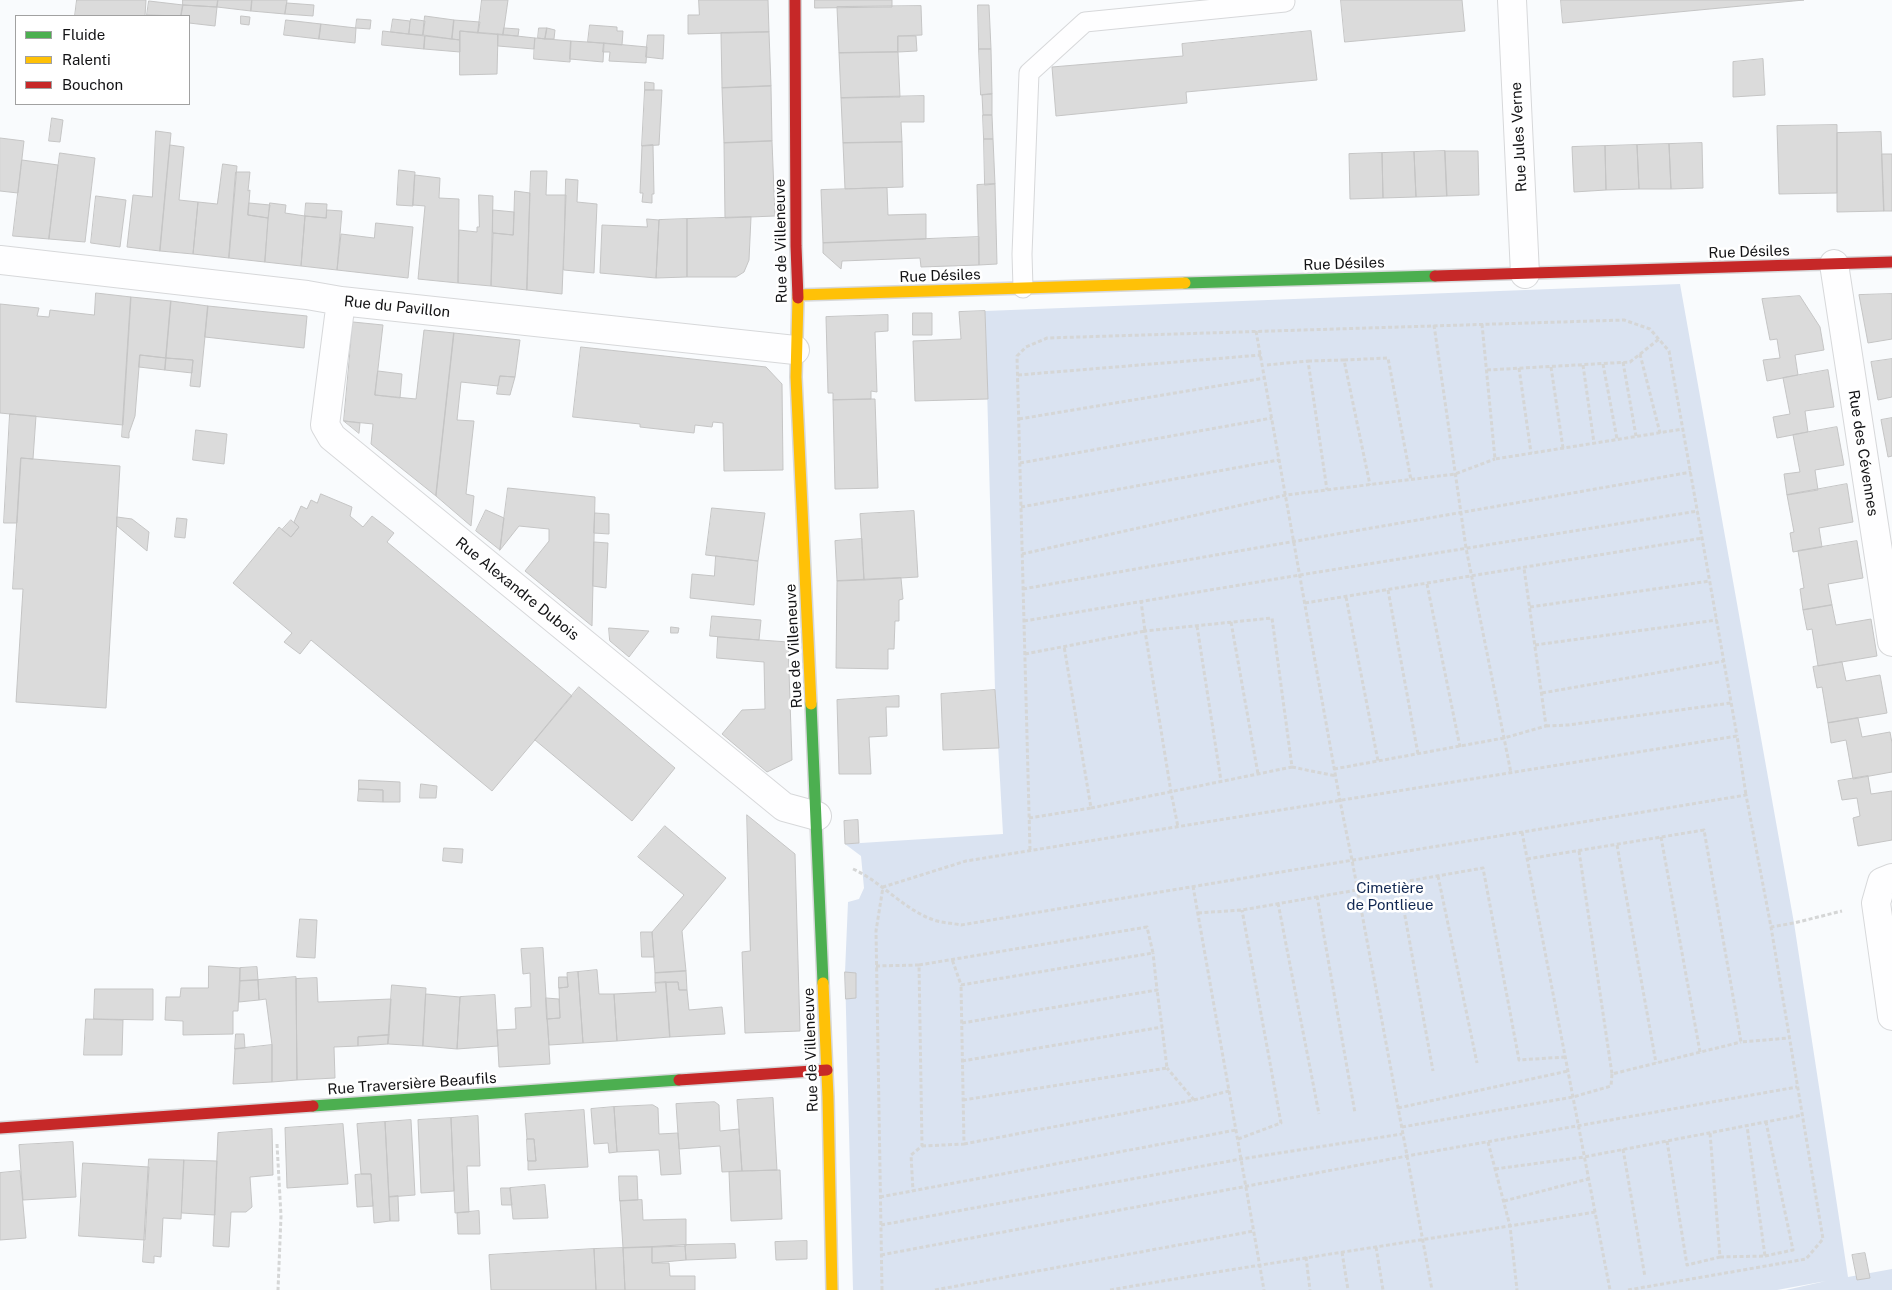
<!DOCTYPE html>
<html>
<head>
<meta charset="utf-8">
<style>
  body { margin:0 }
  #map { position:relative; width:1892px; height:1290px; overflow:hidden; background:#f9fbfd; font-family:"Public Sans",sans-serif }
  canvas { display:block }
  .legend { position:absolute; left:15px; top:15px; width:175px; height:90px; box-sizing:border-box; background:#fff; border:1px solid #a1a1a1; margin:0; padding:6px 9px; list-style:none; font-size:15px; color:#131315 }
  .legend li { display:flex; align-items:center; gap:10px; height:25px }
  .legend b { width:25px; border:1px solid #a1a1a1 }
</style>
</head>
<body>
<div id="map">
<canvas width="1892" height="1290"></canvas>
<ul class="legend">
<li><b style="height:6px;background:#4caf50"></b>Fluide</li>
<li><b style="height:6px;background:#ffc107"></b>Ralenti</li>
<li><b style="height:6px;background:#c62828"></b>Bouchon</li>
</ul>
</div>
<script>
const ctx = document.querySelector('canvas').getContext('2d');
ctx.lineJoin = 'round';
function fillPath(path, color) {
  ctx.fillStyle = color;
  ctx.fill(path, 'evenodd');
}
function trace(path, color, width, dash) {
  ctx.strokeStyle = color;
  ctx.lineWidth = width;
  ctx.lineCap = dash ? 'butt' : 'round';
  ctx.setLineDash(dash || []);
  ctx.stroke(path);
}
function write(font, color, halo, rows, align = 'center') {
  ctx.font = font + ' "Public Sans",sans-serif';
  ctx.lineWidth = 5;
  ctx.setLineDash([]);
  ctx.textBaseline = 'middle';
  ctx.strokeStyle = halo;
  ctx.fillStyle = color;
  for (const [text, x, y, turn = 0] of rows) {
    ctx.save();
    ctx.translate(x, y);
    ctx.rotate((+turn || 0) * Math.PI / 180);
    ctx.textAlign = isNaN(turn) ? turn : align;
    if (halo) ctx.strokeText(text, 0, 0);
    ctx.fillText(text, 0, 0);
    ctx.restore();
  }
}
fillPath(new Path2D(`
  M1680,284L1794,923L1848,1277L1892,1269V1290H1786L1826,1281L1777,1290H853L845,972L848,902L859,899L864,888L861,856L845,844L1003,834L995,690L985,311Z`), '#dae3f1');
const building = new Path2D(`
  M77,0H146L145,16H75Z
  M183,0H218L217,7L183,5Z
  M218,0H252L251,11L217,7Z
  M252,0H287L285,14L251,11Z
  M482,0H508L503,35L478,33Z
  M699,0H768L769,32L688,34V15H699Z
  M815,0H892V7L815,8Z
  M1341,0H1462L1465,31L1345,42Z
  M1561,0H1804L1563,23Z
  M149,1L183,5L181,16L147,15Z
  M287,3L314,5L313,16L285,14Z
  M183,5L217,7L215,26L189,23V16H181Z
  M978,5H989L991,49H979Z
  M921,6L922,35L898,36V52L839,53L837,7Z
  M241,16L250,17L249,25L241,24Z
  M425,16L454,20L452,39L423,35Z
  M357,19L371,20L370,29L356,28Z
  M393,19L410,21L409,34L391,32Z
  M411,19L425,21L423,35L409,34Z
  M286,20L321,24L319,39L284,35Z
  M454,20L480,22L478,33L460,31V40L452,39Z
  M321,24L356,28L355,43L319,39Z
  M590,25L617,27V31H623L622,45L588,42Z
  M504,28L519,29L518,36L503,35Z
  M539,28H547L545,39L538,38Z
  M547,28L555,30L554,39H545Z
  M383,31L425,36L424,49L382,45Z
  M460,31L498,34L497,74L460,75Z
  M1311,31L1317,80L1186,92L1187,103L1056,116L1052,67L1183,56L1182,44Z
  M769,32L771,86L722,88L721,33Z
  M498,34L535,38L534,49L498,46Z
  M648,35H664L663,59L646,57Z
  M425,36L460,40V52L424,49Z
  M898,36H916L917,51L898,52Z
  M535,38L571,41L570,62L534,59Z
  M571,41L604,43L603,62L570,59Z
  M604,43L647,47L646,63L609,61L610,52H603Z
  M979,49H991L992,94L981,95Z
  M898,52L900,97L841,98L839,53Z
  M1763,59L1765,95L1733,97V62Z
  M645,82L654,83V90H645Z
  M771,86L772,141L724,143L722,88Z
  M645,90H662L659,145L642,146Z
  M992,94V115H983L982,95Z
  M924,96V122H901L902,142L843,143L841,98Z
  M983,115H992L993,139H984Z
  M52,118L63,120L60,142L49,141Z
  M1837,125V193L1779,194L1777,126Z
  M156,131L171,133L160,251L127,247L133,195L152,197Z
  M1881,132L1884,211L1837,212V133Z
  M0,138L24,141L18,193L0,191Z
  M984,139H993L995,184L985,185Z
  M772,141L775,216L725,218L724,143Z
  M902,142L903,187L845,189L843,143Z
  M1702,143L1703,188L1671,189L1669,144Z
  M1669,144L1671,189H1639L1637,145Z
  M170,145L184,147L179,200L198,202L193,254L160,251Z
  M653,145L654,194H652V203L642,202L643,193H640L642,146Z
  M1637,145L1639,189L1606,190L1605,146Z
  M1605,146L1606,190L1574,192L1572,147Z
  M1445,151L1447,196L1416,197L1414,152Z
  M1445,151H1478L1479,195L1447,196Z
  M1414,152L1416,197L1383,198L1382,153Z
  M60,153L95,158L85,242L49,239Z
  M1382,153L1383,198L1350,199L1349,154Z
  M1882,154H1892V211H1884Z
  M22,160L58,165L49,239L13,236Z
  M223,164L237,166L229,258L193,254L198,202L217,204Z
  M399,170L415,172L413,206L397,205Z
  M531,171H547L546,195H566L562,294L527,290Z
  M236,172H250L248,191L250,190L248,215L268,218L265,262L229,258Z
  M415,175L440,178L439,198L459,199L458,283L418,279L425,206L413,205Z
  M566,179L578,180L577,202L597,204L594,273L564,270Z
  M995,184L997,264L979,265L977,185Z
  M887,188L888,215L926,214V239L823,243L821,190Z
  M515,191L530,193L527,290L491,286L493,233L513,235Z
  M479,195L493,196L491,286L458,283L459,230L477,232V227H479Z
  M96,196L126,200L120,247L91,243Z
  M249,203L270,205L268,218L248,215Z
  M270,203L286,205L285,213L305,216L301,266L265,262Z
  M306,203L327,204L326,218L305,216Z
  M327,210L342,211L337,270L301,266L305,216L326,218Z
  M493,210L514,212L513,235L493,233Z
  M751,217L749,260L744,272L736,277H687V219Z
  M647,219L659,220L656,278L600,273L602,225L647,227Z
  M687,219V277L656,278L659,220Z
  M376,223L413,227L408,278L337,270L341,234L374,238Z
  M979,237V265L921,267L920,258L842,261L841,269L823,253V243Z
  M96,293L131,297L123,425L0,413V304L39,308L37,316L49,317L50,310L94,315Z
  M1892,294V339L1868,343L1859,295Z
  M1800,296L1820,327L1824,350L1795,355L1798,375L1767,381L1763,360L1780,358L1777,339L1770,340L1762,299Z
  M131,297L171,301L166,358L140,355L135,416L129,433V438L122,437Z
  M171,301L208,306L200,387L190,386L193,360L166,358Z
  M208,306L307,316L304,348L205,337Z
  M985,311L988,399L915,401L913,341L961,339L959,312Z
  M913,313H932V335H913Z
  M888,315V331L875,332L877,392L871,391V399L833,400V393H828L826,317Z
  M353,322L383,325L375,395L416,399L424,330L454,333L436,496L371,444L373,424L344,421Z
  M454,333L520,340L515,377L500,376L498,386L461,382L457,420L474,421L466,494L474,496L471,526L436,496Z
  M581,347L766,367L782,384L783,470L724,471L723,423L713,422L712,427L695,425L694,433L640,427V424L573,417Z
  M140,355L166,358L165,370L139,367Z
  M166,358L193,360L192,373L165,370Z
  M1892,359V397L1878,400L1871,362Z
  M1828,370L1834,407L1805,411L1808,432L1777,438L1773,417L1790,414L1783,378Z
  M378,371L402,374L400,398L375,395Z
  M500,376L515,377L510,395L497,394Z
  M871,399H875L878,488L835,489L833,400Z
  M10,414L36,416L33,459L21,458L17,523H4Z
  M1892,418V456L1888,457L1881,420Z
  M344,421L360,423L359,433Z
  M1837,427L1844,465L1815,470L1818,490L1787,495L1784,474L1800,472L1793,435Z
  M196,430L227,434L224,464L193,460Z
  M21,458L120,466L106,708L16,702L23,589H13Z
  M1847,484L1853,522L1819,528L1822,547L1793,552L1790,533L1794,532L1787,495Z
  M508,488L595,497L592,626L525,571L549,541V529L519,526L500,550Z
  M321,494L352,507L350,516L363,527L372,516L394,533L387,542L572,696L492,791L311,640L300,654L284,642L292,633L233,583L279,527L291,537L299,527L294,522L301,506L307,509L311,500L317,503Z
  M712,508L765,513L758,561L706,555Z
  M486,510L504,518L500,550L476,531Z
  M914,511L918,577L864,580L860,514Z
  M595,513L609,514V534L594,533Z
  M117,517L132,519L149,532L147,551L117,526Z
  M177,518L187,519L185,538L175,537Z
  M291,520L299,527L291,537L282,530Z
  M862,539L864,580L837,581L835,541Z
  M1857,541L1863,578L1828,584L1832,605L1803,610L1800,589L1804,588L1798,551Z
  M594,542L608,543L606,588L593,586Z
  M716,556L758,561L754,605L690,598L692,574L714,576Z
  M901,578L903,599L899,600V621H895L894,649H888V669L836,668L837,581Z
  M1832,605L1836,625L1871,619L1877,656L1818,666L1812,629L1807,630L1803,610Z
  M712,616L761,620L759,640L710,636Z
  M671,627L679,628L678,633H671Z
  M609,628L649,631L629,657L610,641Z
  M718,637L788,642L792,760L767,772L722,734L742,710L765,709L764,662L717,658Z
  M1842,662L1846,681L1880,675L1887,713L1828,723L1822,687L1817,688L1813,667Z
  M579,687L675,768L632,821L535,740Z
  M995,690L999,748L943,750L941,694Z
  M899,696V707H886L887,736L869,737L871,774H839L837,700Z
  M1858,718L1862,737L1890,732L1892,743V772L1853,779L1846,740L1831,743L1828,723Z
  M1868,776L1871,794L1892,791V840L1858,846L1853,818L1860,816L1857,798L1842,800L1838,781Z
  M359,780L400,782V802H383V790L359,789Z
  M421,784L437,786L436,798H420Z
  M359,789L383,790V802L358,801Z
  M747,815L795,854L800,1031L745,1033L742,952L750,951Z
  M858,820L859,843L845,844L844,821Z
  M665,826L726,878L682,931L686,971L655,973L652,932L684,895L638,857Z
  M444,848L463,849L462,863L443,861Z
  M300,919L317,920L315,958L297,957Z
  M641,932H652L654,957H642Z
  M543,948L550,1064L499,1067L497,1030L516,1029L515,1008L531,1007L530,973L523,974L521,949Z
  M209,966L240,968L238,1011H233V1034L183,1035V1021L165,1020L166,997H180L181,988H208Z
  M257,967L258,980L240,981V968Z
  M597,970L599,994H614L617,1041L583,1043L578,972Z
  M686,971L687,990H679L678,982L655,983V973Z
  M578,972L583,1043L549,1045L547,1019L560,1018L559,988L568,987L567,973Z
  M845,972L856,973V998L846,999Z
  M296,977L297,1080L272,1082V1045L266,999L259,1000L258,980Z
  M559,977H567L568,987L559,988Z
  M317,978L318,1002L391,999L389,1035L358,1037V1046L334,1047L335,1078L297,1080L296,979Z
  M258,980L259,1000L239,1002L240,981Z
  M666,982L670,1037L617,1041L614,994L656,992L655,983Z
  M666,982H678L679,990H687L689,1010L722,1007L725,1034L670,1037Z
  M392,985L426,988L423,1046L388,1044Z
  M95,989H153V1020L94,1019Z
  M426,994L460,997L457,1049L423,1046Z
  M495,995L498,1046L457,1049L460,997Z
  M546,998L559,999L560,1018L547,1019Z
  M86,1019L123,1020L122,1055H84Z
  M236,1034H244L245,1048L235,1049Z
  M389,1035L388,1044L358,1046V1037Z
  M272,1045V1082L233,1084L235,1049Z
  M773,1098L777,1170L742,1171L737,1100Z
  M715,1102L719,1105L720,1131L739,1129L742,1171L722,1172L720,1146L679,1149L676,1104Z
  M653,1105L658,1108L659,1134L678,1133L681,1174L661,1175L659,1150L617,1152L614,1107Z
  M614,1107L617,1152L609,1153L608,1143L594,1144L591,1109Z
  M584,1110L588,1167L528,1170V1161H536L534,1139H527L525,1114Z
  M478,1116L480,1166H467L469,1212L455,1213L451,1118Z
  M451,1118L454,1191L421,1193L418,1120Z
  M411,1120L415,1195L389,1197L385,1122Z
  M385,1122L390,1221L374,1223L371,1174H361L357,1124Z
  M343,1124L348,1184L287,1188L285,1128Z
  M272,1129L273,1175L250,1177L252,1207L246,1212H231L229,1247L213,1246L218,1133Z
  M527,1139H534L536,1161H528Z
  M73,1142L76,1197L23,1200L19,1145Z
  M149,1159L184,1160L181,1219L163,1218L161,1257L154,1256V1263L143,1262Z
  M184,1160L217,1161L215,1215L182,1213Z
  M83,1163L149,1167L145,1240L79,1236Z
  M777,1170H780L782,1219L731,1221L729,1172Z
  M20,1171L26,1238L0,1240V1173Z
  M361,1174H371L373,1206L357,1207L355,1175Z
  M619,1176H637L638,1200L620,1201Z
  M545,1185L548,1218L513,1219L510,1188Z
  M501,1188H510L512,1205H502Z
  M398,1196L399,1221H390L389,1197Z
  M642,1200L643,1220L686,1219V1246L623,1248L620,1201Z
  M479,1211L480,1234H458L457,1213Z
  M807,1241V1259L776,1260L775,1242Z
  M735,1244L736,1258L686,1260L685,1245Z
  M685,1245L686,1260L652,1263V1247Z
  M652,1247V1263H669L670,1276H695V1290H625L623,1248Z
  M623,1248L625,1290H596L594,1249Z
  M594,1249L596,1290H491L489,1255Z
  M1865,1253L1870,1278L1857,1280L1852,1255Z`);
fillPath(building, '#dbdbdb');
trace(building, '#c5c5c5', 1);
const lane = new Path2D(`
  M1023,288L1022,254L1029,73L1085,22L1285,2`);
const street = new Path2D(`
  M1512,0L1525,274
  M0,260L307,295L341,301L795,350
  M1834,264L1892,642
  M341,301L325,425L332,437L784,807L817,816
  M1892,878L1882,882L1876,903L1892,1016`);
const fast = new Path2D(`
  M1185,283L1435,276
  M811,704L823,983
  M313,1106L679,1080`);
const slow = new Path2D(`
  M798,295L1185,283
  M798,298L796,377L811,704
  M823,983L828,1097L832,1290`);
const jam = new Path2D(`
  M795,0L796,246L798,298
  M1435,276L1892,262
  M679,1080L827,1070
  M0,1128L313,1106`);
trace(lane, '#d7d8da', 21);
trace(street, '#d7d8da', 30);
trace(fast, '#d7d8da', 14);
trace(slow, '#d7d8da', 14);
trace(jam, '#d7d8da', 14);
trace(new Path2D(`
  M1482,324L1495,459L1683,429
  M1434,325L1466,548L1511,773
  M1256,331L1340,801L1352,860L1432,1290
  M1640,354L1660,433
  M1344,360L1388,358L1411,480
  M1308,361L1344,360L1370,485
  M1623,362L1636,436
  M1603,364L1617,439
  M1267,365L1308,361L1327,490
  M1583,365L1594,443
  M1551,367L1563,448
  M1519,368L1531,453
  M1487,370L1630,362L1659,339
  M1018,375L1261,355
  M1019,419L1265,378
  M1020,463L1272,418
  M1021,507L1279,460
  M1022,554L1286,495L1455,474L1495,459
  M1427,584L1460,747
  M1023,589C1246,549 1468,512 1691,472
  M1388,590L1418,754
  M1346,597L1378,761
  M1305,603L1703,538
  M1530,607L1710,581
  M1024,621L1300,575L1698,511
  M1231,622L1258,774
  M1197,626L1221,781
  M1535,645L1717,620
  M1025,654L1145,631L1141,601
  M1542,693L1724,661
  M1546,726L1568,725L1731,703
  M1292,767L1336,776
  M1334,769L1504,738L1546,726L1524,568
  M1091,808L1292,767L1272,618L1145,631L1171,792L1178,827
  M1029,818L1091,808L1064,646
  M1522,832L1610,1290
  M1661,837L1700,1052
  M1617,845L1656,1063
  M1030,850L1017,356L1026,347L1047,338L1624,320L1650,329L1669,351L1737,736
  M1579,851L1612,1074L1741,1042
  M1527,859L1704,830L1741,1042L1789,1038
  M853,869C882,882 904,910 934,920C942,923 952,923 961,925L1746,795L1771,927L1794,923L1842,911
  M1438,876L1477,1063
  M1399,883L1433,1071
  M1193,886L1264,1290
  M1317,896L1355,1113
  M1278,903L1319,1114
  M1198,913L1242,910L1483,868L1519,1060L1565,1057
  M919,965L1147,927L1153,953L961,985L952,959
  M876,966L919,965L922,1146L911,1155L913,1191
  M962,1023L1157,990L1153,953
  M962,1061L1162,1027L1157,990
  M963,1100L1167,1068L1162,1027
  M1194,1100L1229,1091
  M1398,1108L1568,1071
  M1402,1127L1573,1097L1611,1086L1612,1074
  M1238,1139L1281,1123L1242,910
  M1667,1141L1687,1265L1720,1257L1710,1133
  M1488,1142L1510,1226L1517,1290
  M277,1144L281,1216L278,1290
  M964,1144L1194,1100L1167,1068
  M922,1146L964,1144L961,985
  M1623,1149L1645,1277
  M1495,1169L1584,1157L1802,1115
  M880,1197L1236,1130
  M1504,1201L1588,1179
  M881,1225L1241,1159L1402,1134
  M1376,1247L1383,1290
  M1342,1252L1348,1290
  M881,1255L1407,1156L1797,1087
  M1765,1256L1793,1250L1766,1122
  M1306,1257L1310,1290
  M1720,1257L1765,1256L1747,1126
  M882,1290L876,931L883,887L966,861L1737,736L1746,795
  M935,1290L1254,1231
  M1110,1290C1271,1262 1433,1239 1595,1212
  M1628,1290L1806,1259L1823,1239L1771,927`), '#d5d6d6', 3, [4, 2.5]);
trace(lane, '#fefeff', 19);
trace(street, '#fefeff', 28);
trace(fast, '#4caf50', 11);
trace(slow, '#ffc107', 11);
trace(jam, '#c62828', 11);
write('15px', '#131315', '#fff', [
  ["Rue Jules Verne",1519,137,-93],
  ["Rue de Villeneuve",781,241,-91],
  ["Rue Désiles",1749,252,-2],
  ["Rue Désiles",1344,264,-2],
  ["Rue Désiles",940,276,-2],
  ["Rue du Pavillon",397,307,6],
  ["Rue des Cévennes",1863,453,81],
  ["Rue Alexandre Dubois",517,589,39],
  ["Rue de Villeneuve",794,646,-93],
  ["Rue de Villeneuve",811,1050,-92],
  ["Rue Traversière Beaufils",412,1084,-4]
]);
write('15px', '#112751', '#fff', [
  ["Cimetière",1390,888],
  ["de Pontlieue",1390,905]
]);
</script>
</body>
</html>
